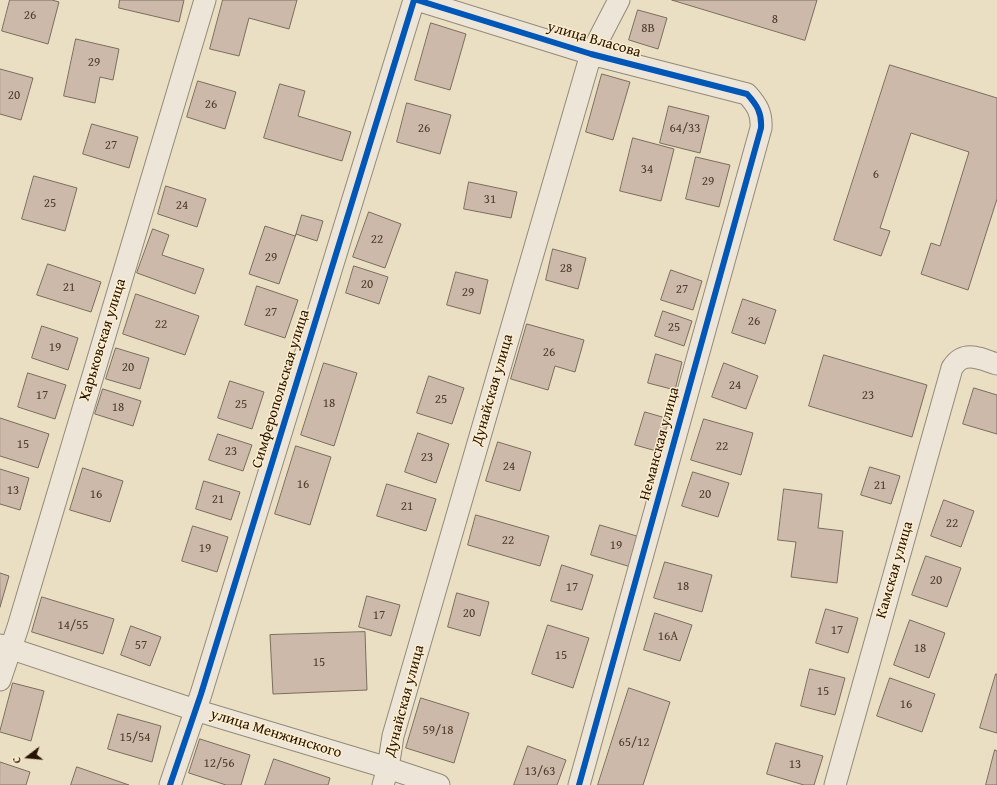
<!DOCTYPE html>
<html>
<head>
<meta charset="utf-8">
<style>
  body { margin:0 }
  #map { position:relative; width:997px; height:785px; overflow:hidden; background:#eadec3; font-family:"Gentium Book Plus",serif }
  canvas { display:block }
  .north { position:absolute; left:8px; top:737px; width:40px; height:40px; -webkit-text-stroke:3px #fcedcd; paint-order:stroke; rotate:254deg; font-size:11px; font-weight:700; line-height:16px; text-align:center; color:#261300 }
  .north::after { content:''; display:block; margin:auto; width:14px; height:18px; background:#261300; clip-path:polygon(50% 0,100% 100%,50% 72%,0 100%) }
</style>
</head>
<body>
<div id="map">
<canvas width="997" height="785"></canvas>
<div class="north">С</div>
</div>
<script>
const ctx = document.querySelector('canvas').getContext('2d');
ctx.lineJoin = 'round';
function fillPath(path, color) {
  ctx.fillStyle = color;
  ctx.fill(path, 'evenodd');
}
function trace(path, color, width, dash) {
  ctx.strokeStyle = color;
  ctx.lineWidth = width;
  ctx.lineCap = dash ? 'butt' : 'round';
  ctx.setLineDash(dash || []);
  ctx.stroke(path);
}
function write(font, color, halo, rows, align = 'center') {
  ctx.font = font + ' "Gentium Book Plus",serif';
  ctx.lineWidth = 3;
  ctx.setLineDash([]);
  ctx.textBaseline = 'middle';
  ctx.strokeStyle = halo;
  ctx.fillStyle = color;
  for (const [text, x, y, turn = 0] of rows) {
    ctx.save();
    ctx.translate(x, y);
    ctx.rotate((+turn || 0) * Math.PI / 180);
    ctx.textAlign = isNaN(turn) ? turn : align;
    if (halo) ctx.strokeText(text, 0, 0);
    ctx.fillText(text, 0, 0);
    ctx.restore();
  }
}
const building = new Path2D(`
  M10,0H52L59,2L48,44L2,31Z
  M120,0H184L179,22L119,8Z
  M223,0H297L289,29L249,18L239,56L210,49Z
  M672,0H817L805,40Z
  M638,10L667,18L658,49L629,40Z
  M431,23L466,34L450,90L415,80Z
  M76,39L119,49L113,80L100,77L95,103L64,96Z
  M890,65L997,98V199L968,290L921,274L931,243L940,246L969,152L911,133L880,228L890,231L881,256L834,240Z
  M0,69L33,78L21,120L0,114Z
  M602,74L630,82L613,140L586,132Z
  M198,81L236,92L225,129L187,117Z
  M280,84L305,91L298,116L351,132L342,161L264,138Z
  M407,103L451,115L440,154L397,142Z
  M669,106L709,116L700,153L660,143Z
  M92,124L138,137L129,168L83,154Z
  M633,138L674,149L661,201L620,191Z
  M696,157L730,165L719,207L686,199Z
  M34,176L77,188L65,231L22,219Z
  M469,182L517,192L511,218L464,209Z
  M166,186L206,199L197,227L158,214Z
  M369,212L401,224L385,268L353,257Z
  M302,215L323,221L317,241L296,234L279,284L249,274L265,226L295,236Z
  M153,229L169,235L162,255L204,269L195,294L137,273Z
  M553,249L586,258L578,289L546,280Z
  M48,264L101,282L91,312L37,295Z
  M354,266L388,277L379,304L346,293Z
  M671,270L702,281L693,310L661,300Z
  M456,272L488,280L480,314L447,305Z
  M257,286L298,300L285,338L245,325Z
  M136,294L199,316L185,355L123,334Z
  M743,299L776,310L765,344L732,333Z
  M663,311L692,321L684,346L655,336Z
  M527,324L584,340L575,372L555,366L548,390L511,379Z
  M42,326L78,338L68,370L32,358Z
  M116,348L149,358L140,389L106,379Z
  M656,354L682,362L675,390L648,383Z
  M824,355L927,385L912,437L809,406Z
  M324,363L357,373L334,446L301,435Z
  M724,363L758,376L746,409L712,397Z
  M28,373L66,385L55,419L18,407Z
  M429,376L464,388L452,424L417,413Z
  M230,381L264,392L252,429L218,418Z
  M974,388L997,395V434L963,424Z
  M103,389L141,401L133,426L95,414Z
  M645,412L669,419L660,452L635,445Z
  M0,418L49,434L38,468L0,456Z
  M704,419L753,433L741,475L691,460Z
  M418,433L449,444L436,483L405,472Z
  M218,434L252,445L243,471L209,460Z
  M498,442L531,452L520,491L486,481Z
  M296,446L331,457L310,525L275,514Z
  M870,467L900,476L891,504L861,495Z
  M83,468L123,481L110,522L70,510Z
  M0,469L29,478L20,510L0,504Z
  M693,472L729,483L718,517L682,506Z
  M204,481L240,492L231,520L196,509Z
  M387,484L436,499L426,531L377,516Z
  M784,489L822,494L818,528L843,531L837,583L791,577L796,542L778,540Z
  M944,500L974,511L961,547L931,536Z
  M476,515L549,536L540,566L468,545Z
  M600,525L640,537L631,567L591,555Z
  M193,526L228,537L217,572L182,561Z
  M926,556L961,568L947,607L912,595Z
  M665,562L712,575L702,612L654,598Z
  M562,565L593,575L582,610L551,601Z
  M0,573L9,576L0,607Z
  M457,593L489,602L480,636L448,627Z
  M367,596L400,605L391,636L359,627Z
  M42,597L114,619L103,654L32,632Z
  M826,609L858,618L848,653L816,643Z
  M655,613L692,625L680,661L644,650Z
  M910,620L945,633L929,678L894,665Z
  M548,625L589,638L573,688L532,674Z
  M131,626L161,637L150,666L121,655Z
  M365,632L367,690L273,694L270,635Z
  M810,669L845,678L835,715L801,706Z
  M996,674H997V733L980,728Z
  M890,678L935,694L922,732L877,716Z
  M13,683L44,691L31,741L0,732Z
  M629,688L670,702L643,785H598Z
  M421,698L469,713L454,763L406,748Z
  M118,714L161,726L152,762L108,749Z
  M200,739L250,755L241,785H226L189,773Z
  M776,743L823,756L814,785H804L767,774Z
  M528,746L566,760L557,785H514Z
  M995,750L997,751V785H986Z
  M274,759L330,778L328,785H265Z
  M0,762L30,772L26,785H0Z
  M77,767L129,785H71Z`);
fillPath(building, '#cdb9a9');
trace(building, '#786e5e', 1);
const minor = new Path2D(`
  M417,0L591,54L747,94C757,105 762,113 761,128L579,785
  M0,645L195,710L388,768L439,785
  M0,680L18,627L205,0
  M170,785L201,694L414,0
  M383,785L388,768L393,736L591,54L619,0
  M835,785L952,368C954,365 957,361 961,359C972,353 986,361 997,364`);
trace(minor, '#938a78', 23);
trace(minor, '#ede6d8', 21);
trace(new Path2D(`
  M417,0L591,54L747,94C757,105 762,113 761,128L579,785
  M170,785L201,694L414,0`), '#0057b8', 6);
write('13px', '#503c2a', null, [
  ["26",30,16],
  ["8",775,20],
  ["8В",648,29],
  ["29",94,63],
  ["20",14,96],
  ["26",211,105],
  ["26",424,129],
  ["64/33",685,129],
  ["27",111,146],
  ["34",647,170],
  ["6",876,175],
  ["29",708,182],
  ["31",490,200],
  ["25",50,204],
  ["24",182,206],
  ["22",377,240],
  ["29",271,258],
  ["28",566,269],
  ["20",367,285],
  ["21",69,288],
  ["27",682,290],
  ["29",468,293],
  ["27",271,313],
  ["26",754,322],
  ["22",161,325],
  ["25",674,328],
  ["19",55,348],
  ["26",549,353],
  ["20",128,368],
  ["24",735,386],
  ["17",42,396],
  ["23",868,396],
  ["25",441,400],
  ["18",329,404],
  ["25",241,405],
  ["18",118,408],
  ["15",23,445],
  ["22",722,447],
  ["23",231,452],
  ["23",427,458],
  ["24",509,467],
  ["16",303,485],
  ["21",880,486],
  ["13",13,491],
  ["16",96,495],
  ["20",705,495],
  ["21",218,500],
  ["21",407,507],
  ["22",952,524],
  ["22",508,541],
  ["19",616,546],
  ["19",205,549],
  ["20",936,581],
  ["18",683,587],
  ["17",572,588],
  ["20",469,614],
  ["17",379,616],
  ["14/55",73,626],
  ["17",837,631],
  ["16А",668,637],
  ["57",141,646],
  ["18",920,649],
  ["15",561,656],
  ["15",319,663],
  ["15",823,692],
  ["16",906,705],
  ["59/18",438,731],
  ["15/54",135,738],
  ["65/12",634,743],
  ["12/56",219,764],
  ["13",795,765],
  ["13/63",540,772]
]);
write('15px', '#261300', '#fcedcd', [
  ["улица Власова",594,40,16],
  ["Харьковская улица",103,340,-73],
  ["Симферопольская улица",281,389,-73],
  ["Дунайская улица",493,390,-74],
  ["Неманская улица",660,444,-75],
  ["Камская улица",895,570,-74],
  ["Дунайская улица",405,701,-75],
  ["улица Менжинского",276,734,17]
]);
</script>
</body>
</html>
